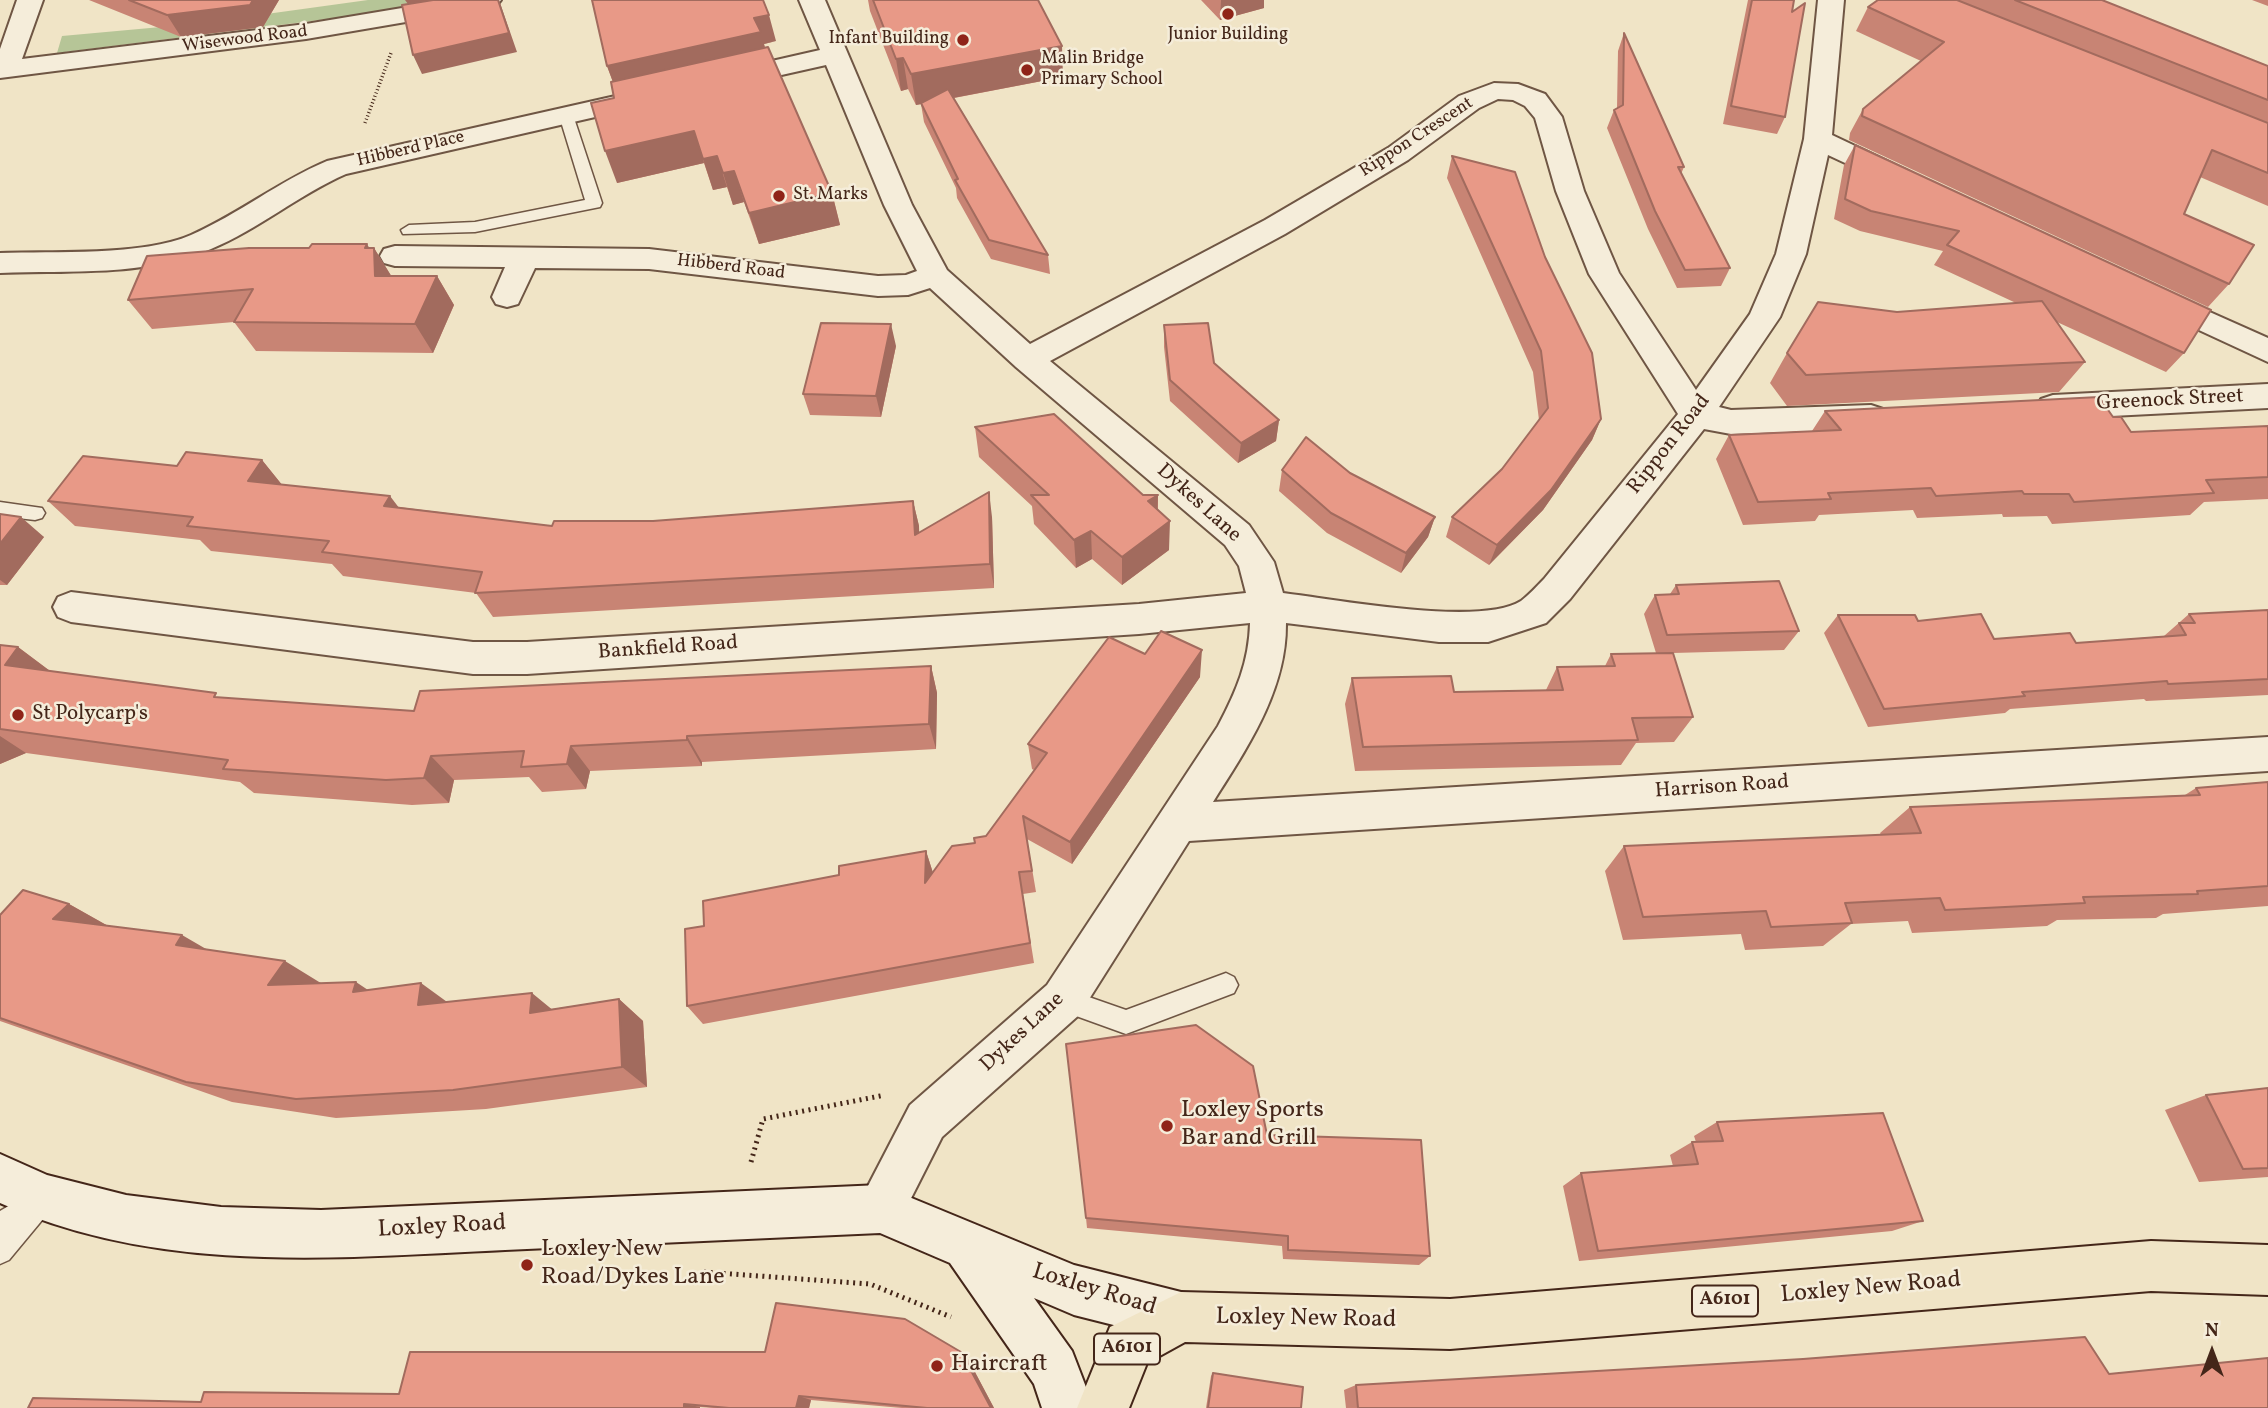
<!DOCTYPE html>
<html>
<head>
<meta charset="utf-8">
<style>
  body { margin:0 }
  #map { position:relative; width:2268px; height:1408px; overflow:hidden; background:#f0e4c6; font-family:Vollkorn,serif }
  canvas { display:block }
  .north { position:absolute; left:2177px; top:1317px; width:70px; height:70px; -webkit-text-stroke:5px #f5edda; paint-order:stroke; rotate:0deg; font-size:19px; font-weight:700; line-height:28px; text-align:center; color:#442619 }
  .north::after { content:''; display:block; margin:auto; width:24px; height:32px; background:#442619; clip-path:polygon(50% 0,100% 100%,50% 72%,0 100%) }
</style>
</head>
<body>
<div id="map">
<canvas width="2268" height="1408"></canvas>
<div class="north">N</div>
</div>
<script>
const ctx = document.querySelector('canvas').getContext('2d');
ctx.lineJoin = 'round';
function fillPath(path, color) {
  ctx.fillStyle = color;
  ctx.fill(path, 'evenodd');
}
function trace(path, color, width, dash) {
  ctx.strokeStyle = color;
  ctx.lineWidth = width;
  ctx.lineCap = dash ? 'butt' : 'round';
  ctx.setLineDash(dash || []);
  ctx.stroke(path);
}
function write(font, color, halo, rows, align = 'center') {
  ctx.font = font + ' Vollkorn,serif';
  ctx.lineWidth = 5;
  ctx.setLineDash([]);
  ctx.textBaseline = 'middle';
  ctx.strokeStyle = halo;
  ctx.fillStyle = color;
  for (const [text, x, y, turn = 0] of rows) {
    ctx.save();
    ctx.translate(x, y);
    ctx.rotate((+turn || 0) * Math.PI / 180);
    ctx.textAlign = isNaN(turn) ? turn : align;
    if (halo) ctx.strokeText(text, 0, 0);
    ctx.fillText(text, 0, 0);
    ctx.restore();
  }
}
fillPath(new Path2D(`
  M368,0H451L415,8L57,53L62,36L194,24Z`), '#b6c597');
const lane = new Path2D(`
  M566,111L573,115L602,203L600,207L475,232L403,234L401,230L409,225L475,222L585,200L559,115Z
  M0,502L42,508L45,513L42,518L35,520L0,516Z
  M1226,973L1234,977L1238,985L1234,993L1126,1034L1054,1008L1051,1000L1054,992L1063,988L1126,1010Z
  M44,1185L53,1189L57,1198L53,1207L9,1260L0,1264V1211Z`);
const street = new Path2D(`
  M17,0H43L22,59L306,24L450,0H501L497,5L488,8L306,39L0,78V49Z
  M799,0H825L912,205L947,270L1030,344L1265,220L1388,148L1459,96L1494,83L1518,84L1545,94L1562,117L1584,191L1619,273L1696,390L1750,314L1776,254L1804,139L1818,0H1844L1832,135L1908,171L1912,177L1908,183L1898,186L1888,183L1828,155L1806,254L1780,317L1719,407L1731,410L1871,405L1883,409L1888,417L1883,425L1871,429L1731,434L1704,429L1570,599L1546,623L1488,642H1439L1286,623C1287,690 1247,748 1213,802L2268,737V771L1189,841L1079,1015L942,1137L897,1226L880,1233L863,1226L856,1209L910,1105L1047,985L1218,726C1236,692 1249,662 1250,623L1139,634L527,674H473L71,622L58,617L53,607L58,597L71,592L473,642H527L1139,604L1246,593L1239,566L1225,545L1016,367L930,288L908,295L878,296L649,269L535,268L518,304L507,307L496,304L492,297L505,267L395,266L384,263L380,256L384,249L395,246L649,249L878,276L906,275L917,271L884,205L826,65L728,87L719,85L715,79L719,73L820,50ZM1498,99L1513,100L1525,106L1535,118L1556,191L1589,274L1678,414L1544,579C1537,586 1529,595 1521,601C1480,627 1334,599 1283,593L1274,562L1249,525L1050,361L1285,234L1408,160L1479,108Z
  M642,90L652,92L655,98L652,104L346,174C298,195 259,229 211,249C146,277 69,270 0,273V253C54,251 143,256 191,235C239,214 279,181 327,161Z
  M2158,289L2268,338V362L2147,306L2143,299L2147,292Z
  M2268,384V408L2053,419L2041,415L2037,407L2041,399L2053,395Z`);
const secondary = new Path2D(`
  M0,1154L47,1175L126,1195L221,1207L321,1210L880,1185L1074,1265L1181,1292L1199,1299L1206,1317L1199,1335L1181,1342L1074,1315L1034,1298L1072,1351L1094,1408H1042L1034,1384L950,1263L880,1233C755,1239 630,1244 505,1250C336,1258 158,1275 0,1203Z`);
const primary = new Path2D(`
  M2151,1241L2268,1245V1295L2151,1291L1450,1349L1185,1342L1147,1363L1129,1408H1077L1110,1327L1181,1292L1450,1299Z`);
trace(lane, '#6f5644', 3);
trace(street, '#6f5644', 4);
trace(secondary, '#442619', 4);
trace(primary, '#442619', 4);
trace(new Path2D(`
  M365,123L391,53`), '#442619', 3.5, [1, 2.5]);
trace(new Path2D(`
  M751,1162L763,1119L885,1095
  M704,1272L870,1284L951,1317`), '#442619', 5, [2, 4.5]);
fillPath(lane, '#f5edda');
fillPath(street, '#f5edda');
fillPath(secondary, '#f5edda');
fillPath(primary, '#f0e4c6');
fillPath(new Path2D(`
  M89,0H279L263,27L181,37Z
  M868,0H1038L1063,77L954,98L1048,255L1050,274L991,259L957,198L956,188L924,122L921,104L916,105L908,89L901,91L870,11Z
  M1201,0H1264V8L1220,20Z
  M1748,0H1794L1792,12L1785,117L1777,134L1723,124Z
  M1878,0H2102L2268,66V206L2200,177L2184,214L2229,284L2208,307L1849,140L1850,133L1863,109L1921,61L1856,31L1868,7Z
  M2252,0H2268V6Z
  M1624,33L1684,167L1681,174L1730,268L1721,286L1677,288L1648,229L1607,128L1614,110L1617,108L1618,51Z
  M776,41L764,44L765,48L832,193L840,225L759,244L744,202L733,205L727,187L713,190L704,163L617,183L613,82L607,66Z
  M1855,145L2184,353L2166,372L2057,322L2085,362L2059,392L1787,406L1770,383L1787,353L1897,312L2016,303L1934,265L1943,251L1860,231L1834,219L1844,165Z
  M1452,156L1601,419L1592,440L1543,510L1489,565L1446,537L1452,517L1502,469L1539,420L1533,372L1447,178Z
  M369,248H374L391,276H437L454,305L433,353L256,351L234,322L152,329L128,300Z
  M1164,325L1279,420L1276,441L1238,463L1170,401L1164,347Z
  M896,346L881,417L810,415L803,394Z
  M1825,411L2113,417L2131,432L2268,426V499L2204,502L2190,515L2052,524L2047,516L2003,517L2002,514L1917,518L1913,510L1819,515L1815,521L1743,525L1716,459L1729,435L1812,431Z
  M975,427L1143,495H1158V509L1169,550L1122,585L1092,559L1076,568L1034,524L1032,506L979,457Z
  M262,460L282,485L399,507L552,526L653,521L913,501L919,526V533L992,517L994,588L493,617L476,593L343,576L332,564L211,551L200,540L75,526L48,501L177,466Z
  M1282,470L1350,473L1435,517L1428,537L1401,573L1327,533L1279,491Z
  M0,514L44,537L7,585H0Z
  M1676,585L1799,631L1784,650L1673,653L1693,717L1674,742L1636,743L1621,765L1355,771L1345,704L1352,678L1454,692L1546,690L1557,667L1605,666L1611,654L1656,653L1644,614L1655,595L1670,594Z
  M2268,610V695L2146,701L2144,699L2010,709L2005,713L1868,727L1824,633L1838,615L1918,621L1994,639L2076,643L2164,636L2189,614Z
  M0,645L18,647L50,671L222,698L414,711L931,666L937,693L936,749L702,762V766L590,771L586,789L542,792L529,777L454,780L449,803L412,805L254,793L240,782L26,753L0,764Z
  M1145,654L1200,677L1072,864L1027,839L1036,892L1023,894L1034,963L703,1024L687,1006L704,926L839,875L926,851L933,873L986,836L1034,770L1032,769L1028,744Z
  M2268,782V906L2163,914L2156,918L2057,920L2047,926L1912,933L1908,921L1851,924L1823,946L1745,950L1741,934L1623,940L1605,871L1624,846L1881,835L1880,833L1910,807L2185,795L2196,788Z
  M69,904L108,926L207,950L321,983L447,1002L552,1009L619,999L643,1021L647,1087L486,1109L336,1118L232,1102L0,1021V915Z
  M2268,1088V1177L2199,1182L2165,1110L2206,1095Z
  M1717,1122L1923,1221L1892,1231L1579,1261L1563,1186L1581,1173L1673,1166L1670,1155L1692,1142H1696L1694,1136Z
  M1267,1135L1430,1256L1419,1265L1283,1259L1282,1246L1087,1228L1086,1218Z
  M967,1357L994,1408H902L811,1400L809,1408H714L700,1407L201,1402L399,1394Z
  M1213,1373L1301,1408H1206L1211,1376Z
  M2109,1374L2268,1408H1346L1344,1390L1356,1385Z`), '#c88474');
fillPath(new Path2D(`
  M253,0H279L263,27L181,37L167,15Z
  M405,0H434L408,4Z
  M498,0H499L517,52L422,74L413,55Z
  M1221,0H1264V8L1220,20Z
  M769,15L776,41L764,44L768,59L617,93L607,66L754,18Z
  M1062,46L1063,77L916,105L911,74Z
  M903,58L908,89L901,91L896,59Z
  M694,131L704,163L617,183L605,151Z
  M717,156L727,187L713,190L703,159Z
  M734,171L744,202L733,205L723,173Z
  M832,193L840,225L759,244L749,213Z
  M367,244L374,256V248L392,277L375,276L365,248Z
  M437,276L454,305L433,353L415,324Z
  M891,324L896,346L881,417L876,396Z
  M1601,419L1592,440L1543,510L1489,565L1497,545Z
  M1279,420L1276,441L1238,463L1241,443Z
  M262,460L283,486L248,481Z
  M989,492L992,517L994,588L990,564Z
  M1158,495L1157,524L1148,501Z
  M390,496L409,521L384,506Z
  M913,501L919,526L920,560L915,535Z
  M21,517L44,537L7,585L0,580V544Z
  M1435,517L1428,537L1401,573L1406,553Z
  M1170,521L1169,550L1122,585V557Z
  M1091,531L1092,559L1076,568L1074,540Z
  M18,647L54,674L5,665Z
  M1202,650L1200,677L1072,864L1070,842Z
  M931,666L937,693L936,749L929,724Z
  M0,736L26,753L0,764Z
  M687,736L702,762V766L687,740Z
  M571,746L590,771L586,789L567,764Z
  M431,756L454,780L449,803L424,778Z
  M926,851L933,873L925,883Z
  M69,904L117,931L53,919Z
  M182,935L225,960L176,945Z
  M285,961L324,985H268Z
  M356,982L392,1006L353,992Z
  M421,983L454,1007L418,1005Z
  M532,993L560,1016L530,1013Z
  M619,999L643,1021L647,1087L622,1067Z
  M961,1352L967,1357L994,1408H991Z
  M799,1396L811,1400L809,1408H796Z
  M684,1404L700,1407V1408H684Z`), '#a26b5e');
const building = new Path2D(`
  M129,0H253L250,5L167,15Z
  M433,0H498L509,33L413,55L402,5Z
  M592,0H763L769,15L754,18L761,32L607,66Z
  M873,0H1038L1062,46L911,74L903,58L896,59Z
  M1752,0H1794L1792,12L1805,3L1785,117L1731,106Z
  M1878,0H1957L2268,123V173L2212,150L2184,214L2254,245L2229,284L1862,116L1863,109L1944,42L1868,7Z
  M2015,0H2102L2268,66V100Z
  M1624,33L1684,167H1678L1730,268L1685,270L1655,211L1614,110L1623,105Z
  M768,47L832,193L749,213L734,171L723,173L717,156L703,159L694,131L605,151L591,103L614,98L611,82Z
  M948,89L1048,255L989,240L955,180L958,179L921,103Z
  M1855,145L2211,310L2184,353L1947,245L1959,231L1871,211L1845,199Z
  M1452,156L1515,172L1545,257L1592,353L1601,419L1551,490L1497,545L1452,517L1502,469L1548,408L1541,351Z
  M312,244H367L365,248H374L375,276H437L415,324L234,322L253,289L128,300L147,256L249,248H309Z
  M2042,301L2085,362L1806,375L1787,353L1818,302L1897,312Z
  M821,323L891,324L876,396L803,394Z
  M1208,323L1214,363L1279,420L1241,443L1170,380L1164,325Z
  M2099,397L2113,417H2121L2131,432L2268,426V477L2206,480L2214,493L2074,502L2069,494H2024L2022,491L1936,496L1931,488L1828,493L1831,499L1758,502L1729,435L1841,430L1825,411Z
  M1054,414L1143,495H1158L1148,501L1170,521L1122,557L1091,531L1074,540L1031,495H1049L975,427Z
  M1306,437L1350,473L1435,517L1406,553L1331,513L1282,470Z
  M186,452L262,460L248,481L390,496L384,506L552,526L554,521H653L913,501L915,535L989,492L990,564L475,593L482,572L322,552L329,541L187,526L193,517L48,501L83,456L177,466Z
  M0,514L21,517L0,544Z
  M1779,581L1799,631L1667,635L1655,595L1679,594L1676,585Z
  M2268,610V679L2168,684L2167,681L2022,692L2025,696L1884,709L1838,615H1915L1918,621L1981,614L1994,639L2070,633L2076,643L2186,635L2179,623H2195L2189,614Z
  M1161,631L1202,650L1070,842L1023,816L1032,871L1019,872L1030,943L687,1006L685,929L704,926L703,901L839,875V866L926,851L925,883L952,846L975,843L974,838L986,836L1047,753L1028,744L1109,637L1145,654Z
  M0,645L18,647L5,665L216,693L214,697L414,711L420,691L931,666L929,724L687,736V740L571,746L567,764L521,767L524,751L431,756L424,778L386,780L223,769L228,760L0,729Z
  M1673,653L1693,717L1632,718L1638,740L1363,747L1352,678L1451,676L1454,692L1563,690L1557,667L1615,666L1611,654Z
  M2268,782V886L2197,891L2198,894L2083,897L2085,903L1945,910L1940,898L1845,903L1852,923L1771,927L1766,911L1643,917L1624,846L1921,833L1910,807L2200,795L2196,788Z
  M23,890L69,904L53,919L182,935L176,945L285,961L268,985L356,982L353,992L421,983L418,1005L532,993L530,1013L619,999L622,1067L453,1090L296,1099L186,1082L0,1018V915Z
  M1196,1025L1253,1066L1267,1135L1421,1140L1430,1256L1288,1250V1236L1086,1218L1066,1044Z
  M2268,1088V1168L2243,1169L2206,1095Z
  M1883,1113L1923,1221L1598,1251L1581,1173L1698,1164L1692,1142L1723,1141L1717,1122Z
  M776,1303L905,1319L961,1352L991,1408H927L799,1396L796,1408H729L684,1404V1408H28L33,1398L201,1402L204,1392L399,1394L410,1352H765Z
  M2085,1337L2109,1374L2268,1358V1408H1358L1356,1385L1803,1359Z
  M1213,1373L1303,1387L1301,1408H1208Z`);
fillPath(building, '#e89987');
trace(building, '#a26b5e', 2);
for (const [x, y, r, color] of [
  [1228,14,7,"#8f2418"],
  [963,40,7,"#8f2418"],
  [1027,70,7,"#8f2418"],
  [779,196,7,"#8f2418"],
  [18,715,7,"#8f2418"],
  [1167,1126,7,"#8f2418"],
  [527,1265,7,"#8f2418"],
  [937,1366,7,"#8f2418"]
]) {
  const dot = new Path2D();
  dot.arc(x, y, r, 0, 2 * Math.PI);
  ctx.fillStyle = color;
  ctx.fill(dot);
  trace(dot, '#f5edda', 2.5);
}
write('18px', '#442619', '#f5edda', [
  ["Junior Building",1228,36,"center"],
  ["Infant Building",949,40,"right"],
  ["Malin Bridge",1041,60],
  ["Primary School",1041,81],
  ["St. Marks",793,196]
], 'left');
write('18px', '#442619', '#f5edda', [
  ["Wisewood Road",245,40,-7],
  ["Rippon Crescent",1417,138,-33],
  ["Hibberd Place",411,150,-13],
  ["Hibberd Road",731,268,7]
]);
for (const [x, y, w] of [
  [1725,1301,66],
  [1127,1349,66]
]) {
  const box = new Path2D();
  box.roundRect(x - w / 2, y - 15.5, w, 31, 5);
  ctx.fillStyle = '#f5edda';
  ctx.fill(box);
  trace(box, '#442619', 2);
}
write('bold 19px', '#442619', null, [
  ["A6101",1725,1301],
  ["A6101",1127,1349]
]);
write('21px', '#442619', '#f5edda', [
  ["Greenock Street",2170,401,-3],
  ["Rippon Road",1670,445,-52],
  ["Dykes Lane",1198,504,42],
  ["Bankfield Road",668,649,-4],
  ["Harrison Road",1722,788,-4],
  ["Dykes Lane",1023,1033,-43]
]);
write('21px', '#442619', '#f5edda', [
  ["St Polycarp's",32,715]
], 'left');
write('24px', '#442619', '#f5edda', [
  ["Loxley Sports",1181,1112],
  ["Bar and Grill",1181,1140],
  ["Loxley New",541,1251],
  ["Road/Dykes Lane",541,1279],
  ["Haircraft",951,1366]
], 'left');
write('24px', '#442619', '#f5edda', [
  ["Loxley Road",442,1228,-3],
  ["Loxley New Road",1871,1289,-5],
  ["Loxley Road",1094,1291,17],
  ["Loxley New Road",1306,1320,1]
]);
</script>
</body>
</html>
